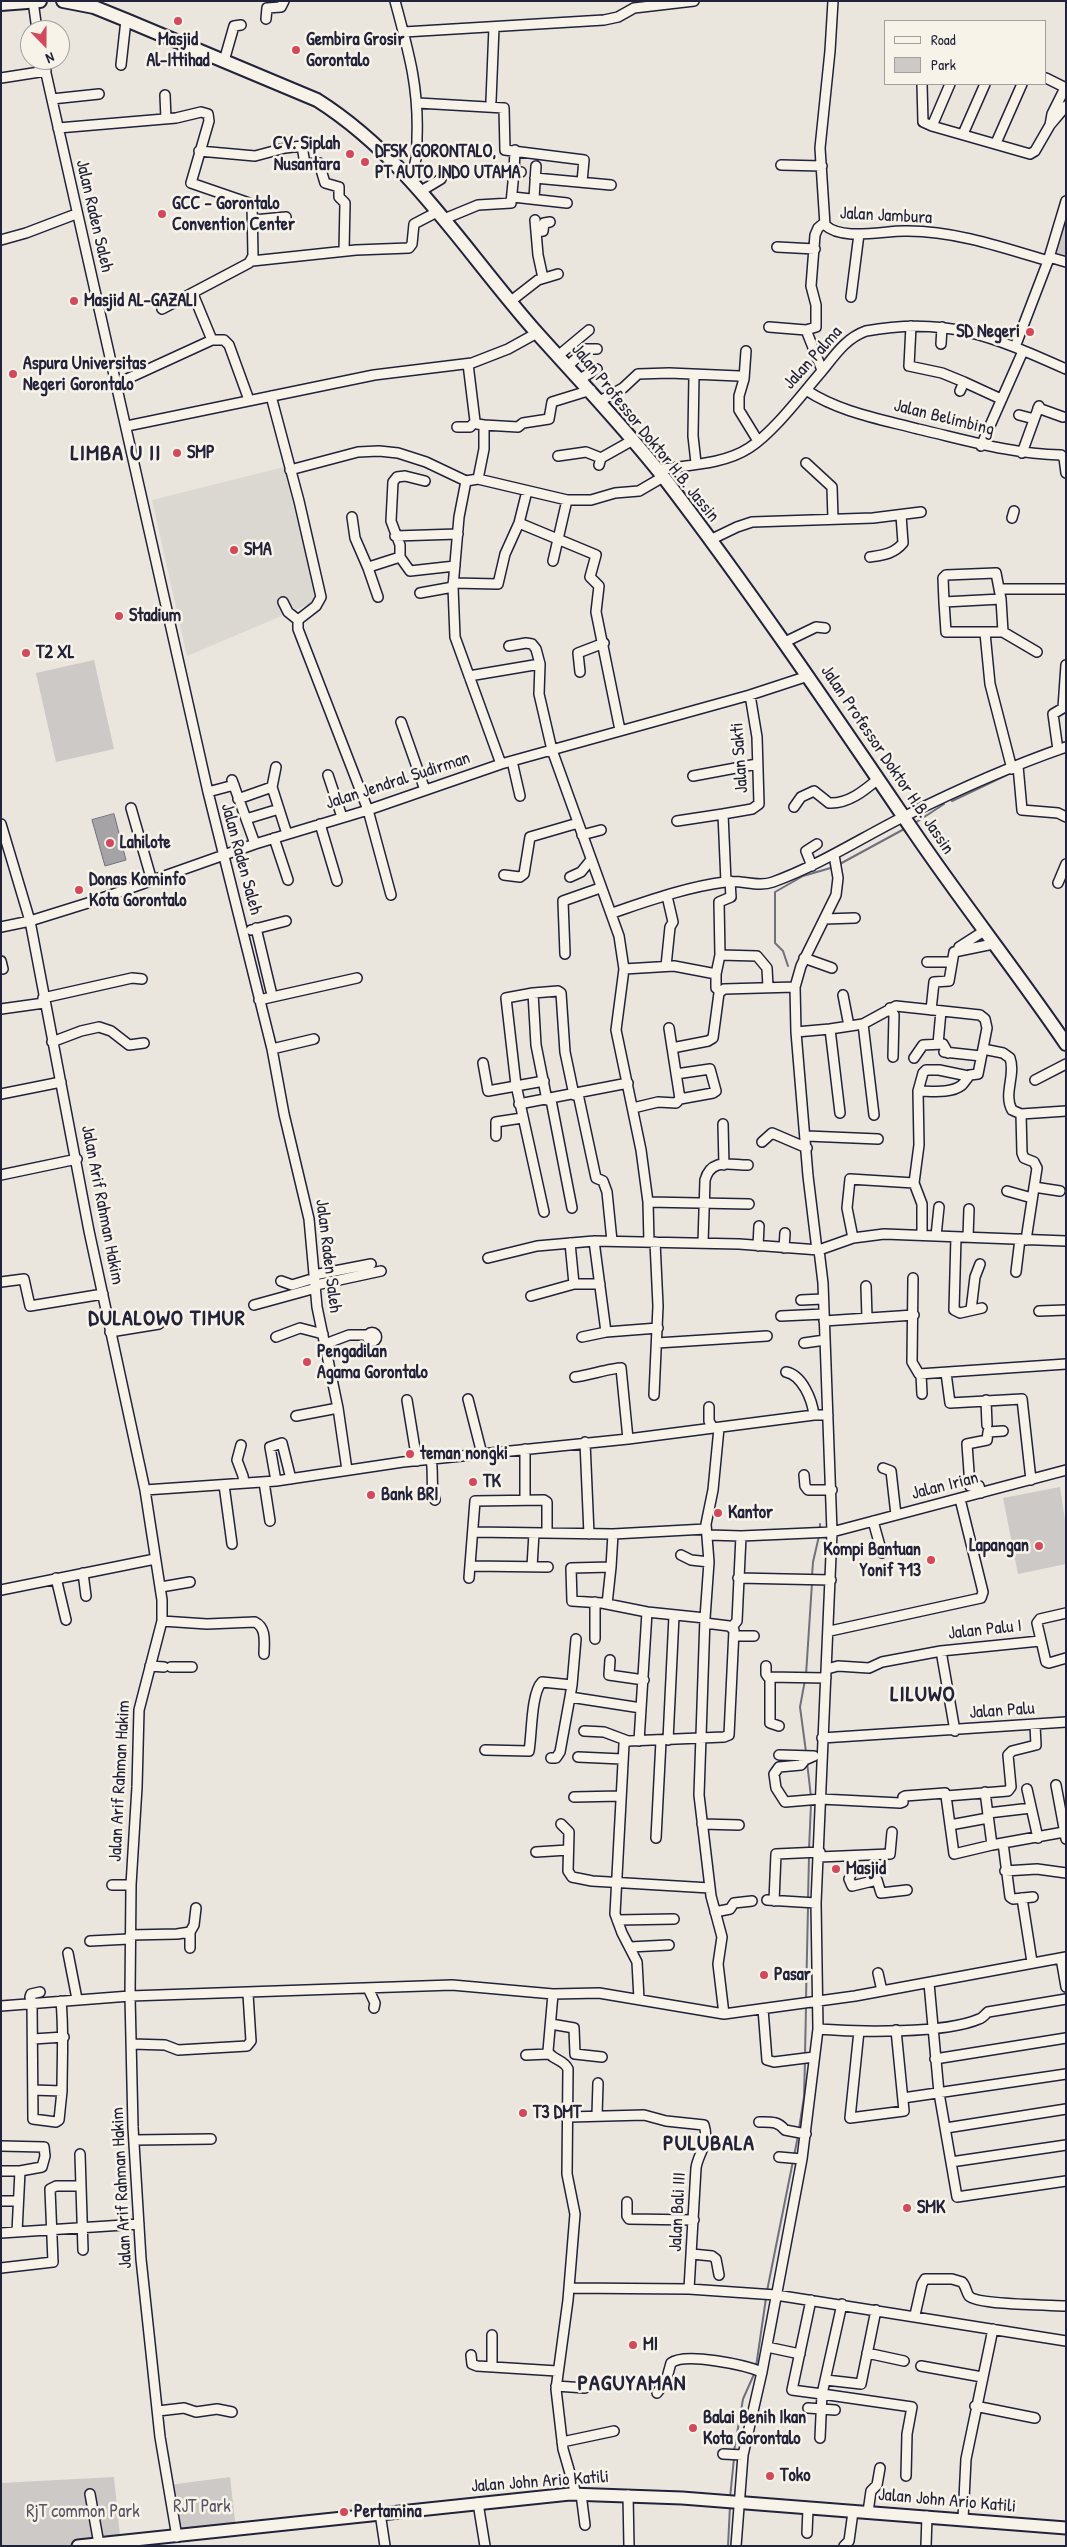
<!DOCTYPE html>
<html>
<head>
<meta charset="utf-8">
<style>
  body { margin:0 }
  #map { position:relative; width:1067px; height:2547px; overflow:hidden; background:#eae6de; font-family:"Patrick Hand",sans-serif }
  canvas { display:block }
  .frame { position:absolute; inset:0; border:2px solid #22223b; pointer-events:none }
  .legend { position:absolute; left:884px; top:20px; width:162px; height:65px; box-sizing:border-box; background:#f7f3e8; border:1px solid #a29fa3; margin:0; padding:6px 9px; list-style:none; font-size:15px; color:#22223b }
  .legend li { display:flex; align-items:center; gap:10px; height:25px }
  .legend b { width:25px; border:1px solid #a29fa3 }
  .north { position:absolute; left:20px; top:20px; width:50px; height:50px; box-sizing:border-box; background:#f7f3e8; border:1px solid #a29fa3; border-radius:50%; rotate:158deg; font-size:14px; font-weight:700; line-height:20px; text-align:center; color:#22223b }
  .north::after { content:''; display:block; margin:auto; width:18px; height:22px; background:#d1495b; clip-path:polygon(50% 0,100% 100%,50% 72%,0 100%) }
</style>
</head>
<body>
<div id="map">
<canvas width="1067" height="2547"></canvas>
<div class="frame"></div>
<ul class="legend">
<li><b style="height:6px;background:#f7f3e8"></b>Road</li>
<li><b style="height:14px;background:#cdc9c6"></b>Park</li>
</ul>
<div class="north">N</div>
</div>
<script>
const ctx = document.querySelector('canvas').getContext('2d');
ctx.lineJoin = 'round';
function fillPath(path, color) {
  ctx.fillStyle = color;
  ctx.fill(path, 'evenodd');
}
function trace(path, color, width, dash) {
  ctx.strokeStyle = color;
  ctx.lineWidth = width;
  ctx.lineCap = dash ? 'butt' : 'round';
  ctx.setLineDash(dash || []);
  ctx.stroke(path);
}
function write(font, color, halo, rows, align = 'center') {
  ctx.font = font + ' "Patrick Hand",sans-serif';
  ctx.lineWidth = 5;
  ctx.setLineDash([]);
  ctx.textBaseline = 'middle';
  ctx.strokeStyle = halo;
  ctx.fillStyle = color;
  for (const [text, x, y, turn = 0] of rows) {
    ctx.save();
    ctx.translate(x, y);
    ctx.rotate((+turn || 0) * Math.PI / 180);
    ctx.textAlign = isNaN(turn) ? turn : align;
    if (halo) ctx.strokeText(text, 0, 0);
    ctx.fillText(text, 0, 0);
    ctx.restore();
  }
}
fillPath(new Path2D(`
  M284,467L317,601L187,656L152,500Z`), '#dbd8d2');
fillPath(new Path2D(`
  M1066,220V260L1055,257Z
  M94,660L114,749L56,762L36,673Z
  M1060,1487L1066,1527V1564L1018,1574L1003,1498Z
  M114,2477L121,2546H1V2483Z
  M230,2477L236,2529L176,2535L169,2485Z`), '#cdc9c6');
const water = new Path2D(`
  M114,814L126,860L105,866L92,820Z`);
fillPath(water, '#a6a3a6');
trace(water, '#716f7b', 1);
trace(new Path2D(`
  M1055,755L1066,752
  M952,801L1011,773
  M915,823L944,804
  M838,865L906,828
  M788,966L783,951L775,943V892L803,876L834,867
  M820,1529V1524
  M812,1576L813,1562L819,1536
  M806,1675L812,1583
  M805,1680L800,1707L806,1752
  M807,1762L811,1797
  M809,1849L811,1804
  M808,1899L809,1857
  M806,1999L808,1907
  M805,2054L806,2007
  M799,2129L804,2097L805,2061
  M794,2156L798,2136
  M767,2291L793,2161
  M756,2367L766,2298
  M734,2451L743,2399L755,2372
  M730,2498L734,2458
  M728,2546L730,2506`), '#716f7b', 2);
const minor = new Path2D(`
  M33,1L37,30
  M395,1C408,50 419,86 417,137C417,152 417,165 409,178
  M833,1L830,51L820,148L825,225C842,241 882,231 904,231C952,230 1002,247 1048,261
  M266,19L267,8L281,7L284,1
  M404,32L604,20L618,17L634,8L694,1
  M43,60L208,792L272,1049L284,1114L309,1219L317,1307L338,1408L347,1470
  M224,61L234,26L241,25
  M121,65L126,20
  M1,78L46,71
  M1046,78L1066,88
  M922,84L923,122L932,126
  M950,84L932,126L1030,154L1035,151L1050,125L1066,106
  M165,95L166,119
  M52,99L99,94
  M491,101L494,27
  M418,103L504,108L505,150L584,160L582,182
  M1050,125L1052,114L1065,88
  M58,128L176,118L201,112L208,114L209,121L191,183L252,204L253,256L249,263L162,309
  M963,134L985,84
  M996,143L1022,84
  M515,150L514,172H521
  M199,151L255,156L285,148L302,146L305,164L319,163L325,183L339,187V197L345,203L344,251
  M781,165L822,166
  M535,178L611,185
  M421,191L441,179
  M513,197L567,203
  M534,199L536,166
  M444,219L478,205L511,203L514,172
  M254,220L286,217
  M535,220L538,255L543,278
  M536,232L543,231L544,223L550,222
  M1,240L26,233L76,214
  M777,247L815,249
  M1049,257L1066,262
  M252,261L356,250L409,248L412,244L414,224L437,212
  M851,297L859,234
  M511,301L538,280L558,274
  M911,326L909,366L942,373L964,382
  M769,327L806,330L816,327V305L811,286L815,235L818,228L824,223
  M806,330L822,370
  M212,340H224L229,345L249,400
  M941,344L942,327
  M1015,347L1048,261L1066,201
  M559,355L589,330
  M468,364L475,421L477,424L484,425V449L478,479
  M568,366L586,349H597
  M694,375L693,436L696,463
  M580,379L597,369
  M744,379L746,351
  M116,384L212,340L193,294
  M806,390C839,412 880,419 918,429C966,440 1011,454 1061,455L1064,458L1066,473
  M960,391L964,382L1001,399
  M271,396L299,501L321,597L316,606L298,620V629L368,810L391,895
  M600,401L623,388L638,374L669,373L739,376L744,379L739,396V410L758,441
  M1038,408L1063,417
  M1019,415L1034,419
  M484,425L518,427L523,423L549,419L552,402L591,390
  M127,426L374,375L472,363L508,349L537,333
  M457,427H470L475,422
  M981,446L1023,351
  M1022,453L1039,406
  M558,456L586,452L601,458
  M806,463L832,487L833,519
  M599,465L601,458L633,440
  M290,470L358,452L379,451L398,453L426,462L466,481L478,479L567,500H591L615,493L639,491L663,477
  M656,470C685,465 723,465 749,448C774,432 802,394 822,371C835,355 846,338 866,331C947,316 994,337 1066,369
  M466,481L459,517L453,587L455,637L501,764
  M527,491L519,523L596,555L590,577L599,586L596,612L620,730
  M352,517L355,538L368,568
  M1012,518L1014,511
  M395,536L458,534
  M710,540L737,527L752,522L873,518L921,512
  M400,557V545L391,521L393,482L397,477L405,476L425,481
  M870,557C883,555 894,554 903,543L901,515
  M553,561L567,500
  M453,583L498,584L505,554L519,523
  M999,589H1066
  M420,593L453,587
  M378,597L368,568L372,566L400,557L410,571L455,566
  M1001,599L1003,632H946L944,602Z
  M283,602L288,612L298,620
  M944,602L943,578L946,575L996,573L1001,599
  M1003,632L1037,652
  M985,633L990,684L1012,769
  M785,642L816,627L825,628
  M509,646L526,643L532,644L536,649L540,664L539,694L552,750L619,936L624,969L616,1030L641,1150L648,1202L649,1242
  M580,672L578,653L604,643
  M469,676L540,664
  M401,722L425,790
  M1058,750L1053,714L1063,708L1066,665
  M512,761L520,796
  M1018,766L1022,810L1058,813L1066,817
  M328,775L342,817
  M693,776L757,764
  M232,780L255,844
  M272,787L276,767
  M208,792L234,785
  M238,799L272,787L287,834
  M794,807L801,797L814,791L829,803C848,804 864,791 878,779
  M131,808L152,881
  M246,819L279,809
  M677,821L723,814
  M1,824L30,921L89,1231L145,1490L162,1600V1621L139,1710L137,1787L131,1885L130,1996L133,2127L141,2259L160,2437L177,2537
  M320,824L337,881
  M582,835L601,830
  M274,838L288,880
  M812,866L806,851L817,844
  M504,875L520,877L524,874L530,837L578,823
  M570,877L581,872L590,861
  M726,882L723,814L752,809L759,804L757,737L750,695
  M1058,883L1066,864
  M612,913C648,901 686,887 725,882C741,879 757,888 773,882C820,865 861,838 905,816C957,790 1011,766 1066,747
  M824,919L855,918
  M1,927L30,921L91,902L255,844L368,810L501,764L750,695L808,676
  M256,928L271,991
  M251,930L286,921
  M959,947L984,931
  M565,954L563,901L600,888
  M720,955L757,956L767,968L768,987
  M804,958L832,968
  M1,961L3,969
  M927,962H951
  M666,966L670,927L673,922L667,896
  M624,969L674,966L716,974V988L720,991
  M716,974L720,955L719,902L731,897L730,881
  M533,993L506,998L516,1085L544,1212
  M843,995L849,1026
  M43,998L132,978L142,979
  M259,1000L357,978
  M890,1008L894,1015L893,1057
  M1,1009L44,1003
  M931,1010L934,982L949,981L954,952L993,944
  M863,1024L874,1115
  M669,1028L680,1099L713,1093L716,1091L710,1069L676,1074
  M830,1029L863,1024L896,1006L980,1015L985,1019L987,1028L978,1074L970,1075C967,1078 965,1082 962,1085C951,1094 931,1091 918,1091
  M796,1032L830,1029L840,1113
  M52,1042L81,1031L99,1027L111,1031L129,1045L144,1043
  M938,1044L941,1011
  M672,1048L708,1041L713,1038L719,993L724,989L795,987
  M272,1049L314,1039
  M983,1049L1003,1053L1010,1058C1016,1075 1003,1094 1012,1110L1021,1114L1066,1111
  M944,1052L981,1056
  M914,1058L923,1045L943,1044L948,1053
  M483,1063L488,1091L544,1081
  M1035,1080L1066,1064
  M1,1094L61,1082
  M578,1094L596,1178L603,1181L607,1192L612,1241
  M547,1100L536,1045L533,993L558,991L561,993L565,1052L574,1095
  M551,1100L572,1208
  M519,1104L628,1083
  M633,1108L658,1102L676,1103L680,1099
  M1021,1114L1022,1153L1024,1158L1034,1162L1037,1168L1026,1240
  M723,1124L724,1165
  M496,1136V1122L522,1118
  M807,1136L878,1139
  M762,1142L772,1133L807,1148
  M1,1175L77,1159
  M1034,1187L1060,1191
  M1007,1191L1032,1198
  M648,1202L749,1204
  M922,1235V1204L914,1183L919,1145L918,1091L923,1073L926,1070H939L968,1076
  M936,1236L939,1207
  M956,1237L954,1310L960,1313L982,1308
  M968,1237L969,1209
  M853,1238L847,1208L850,1179L914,1183
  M594,1241L606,1332
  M570,1243L574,1284H600
  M703,1243L705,1180C711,1158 729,1165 748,1165
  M758,1246L759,1226
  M784,1248L785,1233
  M817,1250L808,1176L796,1032L795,987L801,966L836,895L838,878L834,855
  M488,1258L537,1246L594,1241L739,1244L819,1250L853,1238L884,1234L1066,1241
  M1016,1272L1020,1239
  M314,1275L371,1264
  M913,1278L912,1362L919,1374L1066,1364
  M281,1281L292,1285L315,1278
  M1,1282L24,1279L30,1306L103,1294
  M316,1285L381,1271
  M866,1286L867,1318
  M531,1296L574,1284
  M801,1300L823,1299
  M254,1305L316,1288
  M971,1310L975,1277L980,1264
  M1039,1311L1066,1310
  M781,1316L824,1314
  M824,1321L914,1315
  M110,1332L159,1324
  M367.5 1337a4.5 4.5 0 1 1 9 0a4.5 4.5 0 1 1-9 0Z
  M276,1337L300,1328L323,1334
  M582,1337L606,1332L658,1328
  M657,1343L767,1336
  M804,1343L825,1340
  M325,1344L349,1335H368
  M786,1372C802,1375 812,1399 814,1415
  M946,1373L950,1403L1022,1399L1031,1480
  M921,1374L922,1394
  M575,1377C585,1376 616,1367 621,1368L628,1439
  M654,1395L658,1306L655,1242
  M468,1399L482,1454
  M407,1400L417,1461
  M986,1400L987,1425
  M709,1407V1421L713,1428
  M296,1416L338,1408
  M719,1428L713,1490L706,1524L709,1562L705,1618L699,1795L711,1896L722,1937L718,1964L724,2014
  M585,1442L589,1534
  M241,1445L237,1460L243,1476L244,1483
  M525,1449V1500
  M431,1459C434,1475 430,1483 435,1500
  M883,1468L891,1471L896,1515
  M804,1475L805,1486L808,1490H832
  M276,1481L270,1447L282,1443L291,1479
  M264,1482L270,1521
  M224,1485L232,1544
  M145,1490L276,1481L403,1462L628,1439L814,1415H828
  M981,1493L979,1486H970L967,1444L987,1440L988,1432L1003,1431
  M873,1521L882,1553
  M474,1532L613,1534L706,1529
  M613,1534L611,1567L571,1568L572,1601L602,1603L647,1612L705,1618
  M709,1535L741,1536L832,1532L1066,1470
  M681,1555L691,1560L709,1562
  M472,1566L548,1567
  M532,1567L534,1533
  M83,1573L86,1596
  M56,1578L66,1620
  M469,1578L475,1501L544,1500L547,1502V1533
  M738,1578L831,1580
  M161,1587L190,1582
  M1,1590L155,1559
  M607,1604L611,1567
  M1066,1613L1040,1619L1037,1623L1046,1662L1049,1663L1066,1658
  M162,1621L207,1624L255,1622C267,1628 264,1643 264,1654
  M732,1627L737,1621L741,1536
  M830,1631L981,1598L983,1592L960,1499
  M735,1636H754
  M595,1639V1602
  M941,1651L955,1731
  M610,1660L609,1675L644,1680
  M150,1666L164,1667
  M766,1666V1674L768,1677L826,1678
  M171,1667H192
  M827,1669L838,1666L869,1668L882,1662L941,1651L1040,1641
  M770,1677V1723L779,1726
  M572,1685L576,1639
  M584,1731L604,1732L628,1741
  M822,1738L1066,1722
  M668,1740L674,1616
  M639,1741L647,1612
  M485,1750L529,1751C532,1734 531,1693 542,1682L572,1685L570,1697L641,1708
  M779,1755L814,1756
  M814,1756L805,1760L801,1765L779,1767L774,1774L776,1788L785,1802L821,1799L900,1803L903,1802V1797L905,1796L945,1793L946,1796L1008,1791L1011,1787L1008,1755L1012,1751L1036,1745L1035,1725
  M578,1757L622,1759
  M551,1758H556L560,1752L570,1697
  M1056,1785L1066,1839
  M1027,1789L1038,1838
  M985,1792L992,1845
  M946,1796L950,1825
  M574,1797L620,1796
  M988,1813L1031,1808
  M988,1818L950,1825L954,1854L992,1845L1064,1832
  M561,1824L569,1832L568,1871L572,1877L592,1881L710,1888
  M702,1824L739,1825
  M656,1838L661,1741
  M1003,1843L1010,1897L1013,1899L1033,1897
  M536,1852L568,1850
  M850,1856L852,1872L849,1879L852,1886L877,1880L881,1893L907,1890
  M819,1857L890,1854L892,1832
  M1005,1871L1037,1869L1066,1873
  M112,1885H131
  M1022,1898L1032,1962
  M767,1900L816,1903
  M774,1901L776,1854L820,1852
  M715,1912L730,1909L734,1903L752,1901
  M617,1920L674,1919
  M130,1935L177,1934L190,1932L194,1925L196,1908
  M90,1941L129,1939
  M630,1947L669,1945
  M190,1948V1932
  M68,1953L77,1999
  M1061,1958L1066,1987
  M878,1973L882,1991
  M929,1983L939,2093L957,2197L1066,2181
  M368,1988L375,2003L374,2008
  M40,1992L31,1994L30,1997L32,2003L33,2119L56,2122L59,2120L62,2091
  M553,1994L548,2051C551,2060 564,2059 568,2069L567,2174L575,2214L568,2300L556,2389L563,2449L576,2494
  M639,1999L637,1962L622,1933L615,1914L624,1744L628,1741L724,1737L729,1735L734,1630L729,1626L705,1623
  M1,2006L130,1996L452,1985L553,1994L599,1993L724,2014L855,1996L1066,1957
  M763,2009L767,2060L774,2062L814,2057
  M551,2024L574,2028L575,2054L602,2057
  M818,2029C857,2032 945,2034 979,2019C983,2018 985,2014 988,2012L1066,1999
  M859,2031L850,2118L904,2111L896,2030
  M33,2039L64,2037
  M132,2044L165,2045L178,2050L247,2046L251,2041L248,1994
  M526,2055L549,2054
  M935,2059L1066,2038
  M33,2090L62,2091C62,2060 64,2031 61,2001
  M903,2098L1066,2074
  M597,2115L598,2083
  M569,2117L644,2115L666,2121L704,2125C710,2144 698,2153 696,2168L689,2289
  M759,2122C771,2122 778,2121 785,2130L806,2134
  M946,2128L1066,2109
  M134,2140L211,2139
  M1,2146L44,2147L45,2156L42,2167L20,2171
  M80,2154L83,2250
  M779,2157L802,2159
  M951,2162L1066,2145
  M1,2171H20L17,2232
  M1,2201H18
  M627,2202V2216L629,2219L694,2220
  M1,2233L139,2224
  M692,2254L712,2256L716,2259L719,2275
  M1,2268L53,2262L50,2189L56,2186H80
  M569,2288L689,2289L776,2295L1066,2341
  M811,2300L792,2390L822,2394L820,2438
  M842,2304L822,2394L912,2407L907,2434L906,2476
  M915,2315L922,2284L925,2279H952L962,2282C966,2286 966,2292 969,2296C977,2305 1051,2305 1066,2306
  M767,2347L800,2354
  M867,2353L904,2361
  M471,2355L472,2364L477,2366L557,2371
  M492,2366V2335
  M921,2366L982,2377
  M826,2380L861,2384L876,2310
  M556,2386L585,2388
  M657,2393L666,2381L671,2363C685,2352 745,2365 762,2372
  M975,2406L1035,2418
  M808,2408L835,2410
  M158,2411L184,2408L196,2412L217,2409L232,2412
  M562,2442L614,2431
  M723,2454L743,2455
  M90,2494L99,2544
  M581,2494L585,2525
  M628,2495L629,2546
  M478,2503L485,2546
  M868,2512L871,2491L877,2485L880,2468
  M380,2513L385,2546
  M963,2519L966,2459L993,2329
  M807,2533L808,2509
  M736,2546L743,2455L762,2372L802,2159L818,2029L816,1903L832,1532L823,1283L819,1250
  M844,2546L849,2541L853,2512
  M926,2546L927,2516`);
const major = new Path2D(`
  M78,2546L570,2494L682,2498L1066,2528`);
const highway = new Path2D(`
  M63,1L94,7L126,20L317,100C409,158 466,253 537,333C580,381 625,428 665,479C752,593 833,713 914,832C963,904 1017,972 1066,1044
  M1,4L40,1`);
trace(minor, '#22223b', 12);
trace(major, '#22223b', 15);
trace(highway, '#22223b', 16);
trace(minor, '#f7f3e8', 9);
trace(major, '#f7f3e8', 11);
trace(highway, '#f7f3e8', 12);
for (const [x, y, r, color] of [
  [178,21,5,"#d1495b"],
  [296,50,5,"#d1495b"],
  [350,154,5,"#d1495b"],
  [365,162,5,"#d1495b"],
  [162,214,5,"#d1495b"],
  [74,301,5,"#d1495b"],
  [1030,332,5,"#d1495b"],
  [13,374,5,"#d1495b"],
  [177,453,5,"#d1495b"],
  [234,550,5,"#d1495b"],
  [119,616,5,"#d1495b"],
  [26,653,5,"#d1495b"],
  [110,843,5,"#d1495b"],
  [79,890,5,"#d1495b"],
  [307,1362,5,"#d1495b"],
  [410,1454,5,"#d1495b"],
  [473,1482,5,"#d1495b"],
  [371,1495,5,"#d1495b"],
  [718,1513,5,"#d1495b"],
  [1039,1546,5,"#d1495b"],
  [931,1560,5,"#d1495b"],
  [836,1869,5,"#d1495b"],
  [764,1975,5,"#d1495b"],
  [523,2113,5,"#d1495b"],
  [907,2208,5,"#d1495b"],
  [633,2345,5,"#d1495b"],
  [693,2428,5,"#d1495b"],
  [770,2476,5,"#d1495b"],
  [344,2512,5,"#d1495b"]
]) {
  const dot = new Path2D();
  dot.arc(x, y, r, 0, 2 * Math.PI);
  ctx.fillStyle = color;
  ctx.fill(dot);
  trace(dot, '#f7f3e8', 2);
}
write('bold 18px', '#22223b', '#f7f3e8', [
  ["Masjid",178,40,"center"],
  ["Al-Ittihad",178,61,"center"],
  ["Gembira Grosir",306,40],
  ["Gorontalo",306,61],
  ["CV. Siplah",340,144,"right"],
  ["Nusantara",340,165,"right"],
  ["DFSK GORONTALO,",375,152],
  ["PT AUTO INDO UTAMA",375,173],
  ["GCC - Gorontalo",172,204],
  ["Convention Center",172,225],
  ["Masjid AL-GAZALI",84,301],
  ["SD Negeri",1020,332,"right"],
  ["Aspura Universitas",23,364],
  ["Negeri Gorontalo",23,385],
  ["SMP",187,453],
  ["SMA",244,550],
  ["Stadium",129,616],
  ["T2 XL",36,653],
  ["Lahilote",120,843],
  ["Donas Kominfo",89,880],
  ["Kota Gorontalo",89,901],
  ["Pengadilan",317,1352],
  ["Agama Gorontalo",317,1373],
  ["teman nongki",420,1454],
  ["TK",483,1482],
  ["Bank BRI",381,1495],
  ["Kantor",728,1513],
  ["Lapangan",1029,1546,"right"],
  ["Kompi Bantuan",921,1550,"right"],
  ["Yonif 713",921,1571,"right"],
  ["Masjid",846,1869],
  ["Pasar",774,1975],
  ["T3 DMT",533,2113],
  ["SMK",917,2208],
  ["MI",643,2345],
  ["Balai Benih Ikan",703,2418],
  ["Kota Gorontalo",703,2439],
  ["Toko",780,2476],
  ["Pertamina",354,2512]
], 'left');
write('18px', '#22223b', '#f7f3e8', [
  ["Jalan Raden Saleh",94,216,77],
  ["Jalan Jambura",886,216,3],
  ["Jalan Palma",813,358,-48],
  ["Jalan Belimbing",944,418,14],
  ["Jalan Professor Doktor H.B. Jassin",645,433,51],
  ["Jalan Sakti",740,758,-94],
  ["Jalan Professor Doktor H.B. Jassin",887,760,56],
  ["Jalan Jendral Sudirman",398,781,-18],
  ["Jalan Raden Saleh",241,859,75],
  ["Jalan Arif Rahman Hakim",102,1205,79],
  ["Jalan Raden Saleh",328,1256,83],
  ["Jalan Irian",945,1486,-14],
  ["Jalan Palu I",985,1630,-6],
  ["Jalan Palu",1002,1711,-4],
  ["Jalan Arif Rahman Hakim",120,1781,-87],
  ["Jalan Arif Rahman Hakim",122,2188,-93],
  ["Jalan Bali III",678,2212,-87],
  ["Jalan John Ario Katili",540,2482,-4],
  ["Jalan John Ario Katili",947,2501,5]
]);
write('18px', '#555465', '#f7f3e8', [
  ["RJT Park",202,2507],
  ["RjT common Park",83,2512]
]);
ctx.letterSpacing = '1px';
write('bold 22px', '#22223b', '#f7f3e8', [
  ["LIMBA U II",116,454],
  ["DULALOWO TIMUR",167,1319],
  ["LILUWO",923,1695],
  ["PULUBALA",709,2144],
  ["PAGUYAMAN",632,2384]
]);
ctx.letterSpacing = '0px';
</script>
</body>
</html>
